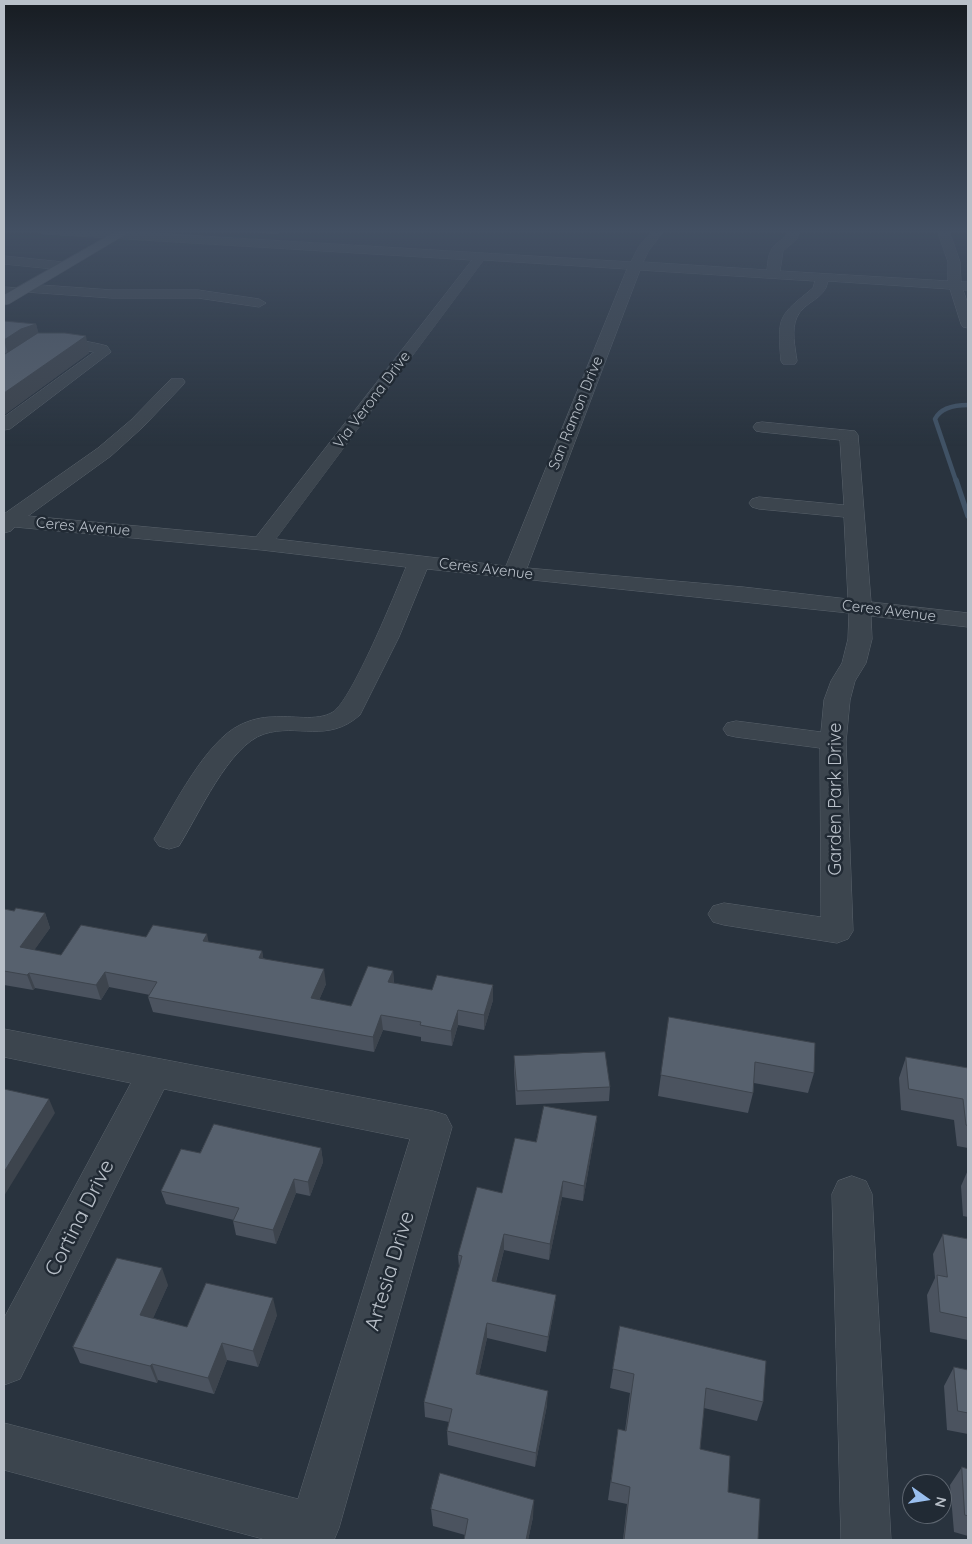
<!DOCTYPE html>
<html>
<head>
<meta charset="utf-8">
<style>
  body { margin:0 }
  #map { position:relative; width:972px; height:1544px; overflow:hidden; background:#29333e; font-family:Quicksand,sans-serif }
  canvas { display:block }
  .frame { position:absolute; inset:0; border:5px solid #b9c0c9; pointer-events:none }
  .north { position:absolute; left:902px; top:1474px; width:50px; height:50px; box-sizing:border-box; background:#212a34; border:1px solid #5e6670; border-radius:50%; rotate:103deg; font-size:14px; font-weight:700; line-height:20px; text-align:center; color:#b9c0c9 }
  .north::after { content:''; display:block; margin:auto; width:18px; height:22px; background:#99beee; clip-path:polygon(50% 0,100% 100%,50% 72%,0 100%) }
</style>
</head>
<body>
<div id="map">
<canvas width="972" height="1544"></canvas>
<div class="frame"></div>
<div class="north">N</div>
</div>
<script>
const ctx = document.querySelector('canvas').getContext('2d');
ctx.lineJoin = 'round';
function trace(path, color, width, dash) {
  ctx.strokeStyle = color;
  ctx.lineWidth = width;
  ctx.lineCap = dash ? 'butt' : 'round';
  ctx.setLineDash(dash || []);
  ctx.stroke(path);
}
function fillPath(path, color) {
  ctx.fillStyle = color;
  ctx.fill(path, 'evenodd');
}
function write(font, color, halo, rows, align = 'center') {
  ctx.font = font + ' Quicksand,sans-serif';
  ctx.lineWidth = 5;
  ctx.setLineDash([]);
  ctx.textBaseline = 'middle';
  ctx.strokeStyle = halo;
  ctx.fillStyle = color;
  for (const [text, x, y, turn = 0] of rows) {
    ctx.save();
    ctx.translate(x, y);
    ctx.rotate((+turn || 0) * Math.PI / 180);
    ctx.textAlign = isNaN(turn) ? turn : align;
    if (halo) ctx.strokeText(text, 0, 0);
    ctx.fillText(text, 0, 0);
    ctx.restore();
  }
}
trace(new Path2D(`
  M956,481L935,419C941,407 956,405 968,405`), '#405265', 4.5);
trace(new Path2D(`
  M956,480L968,516`), '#405265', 5.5);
const minor = new Path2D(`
  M37,230H103L631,262L639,246L653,230H665L649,250L643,262L767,270C768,261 768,253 774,246C779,240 787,238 788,230H800L797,239L783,251L780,271L948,281V262L937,230H949L960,262L961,282H968V290H963L968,304V328L963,327L961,324L950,289L828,281C825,300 804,301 797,317C791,330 795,347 797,361L795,364H783L781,361C777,315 779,316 813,288L815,281L640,270L527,568L743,587L848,599L844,517L759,509L752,507L749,503L752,499L759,497L844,505L840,440L762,432L756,431L753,427L756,423L762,422L855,431L858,435L871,602L968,613V627L871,616L872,639L866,663L855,681L850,700L846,742L853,931L848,939L837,943L724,925L713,922L708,914L713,906L724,903L821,917L820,748L736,737L727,735L723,729L727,723L736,721L821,732L824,700L831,681L842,663L848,639L849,613L427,569L399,637L360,715C327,744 298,723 264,734C229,745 198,816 179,846L169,849L159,846L154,839C173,807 206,741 240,725C250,720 262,717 273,717C291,715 317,722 333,712C352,700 396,592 406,567L262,550L15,527L11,531L4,533V514L98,448L131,420L171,379H183L185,382L183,385L143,427L111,456L28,516L256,537L472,260L43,234ZM484,260L627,269L506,566L276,539Z
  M4,256L63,262L69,266L63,270L4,264Z
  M26,284L112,290H198L259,299L266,303L259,307L198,298H112L26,292L19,296L4,295V287L19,288Z
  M50,338C70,339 89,341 107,346L111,352L10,429L4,430V417L94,352L69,348H42L10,370L4,372V360C19,348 31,340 50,338Z
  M4,1029L433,1111L446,1115L452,1127L339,1528L334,1540H267L4,1470V1423L298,1499L410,1139L164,1089L20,1379L4,1385V1318L131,1083L4,1057Z
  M852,1176L866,1181L872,1194L891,1540H841L832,1194L838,1181Z`);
const major = new Path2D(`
  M118,230H133L9,304L4,305V295Z`);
trace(minor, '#5a636c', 1);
trace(major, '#464e58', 1);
fillPath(minor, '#3c454e');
fillPath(major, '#5b646e');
fillPath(new Path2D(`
  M220,230H281L277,234Z
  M4,321L36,324L38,333L89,353L4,415Z
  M4,909L14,911L45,913L50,928L34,950L61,955L146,937L208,942L262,951L263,958L326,984L319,1000L351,1006L393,971L394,983L432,990L493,985V1000L484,1030L458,1025L452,1046L421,1041V1037L383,1030L374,1052L153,1012L148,997L150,995L109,987L101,1000L35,988L33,990L4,985Z
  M669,1017L814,1073L808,1093L754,1083L753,1093L748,1113L658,1096Z
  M514,1056L610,1087L609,1101L516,1105L514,1070Z
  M906,1057L968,1068V1148L957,1146L954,1120L901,1110L899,1078Z
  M597,1116L595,1132L583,1201L562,1197L549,1260L504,1250L496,1282L556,1295L554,1310L546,1352L487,1338L479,1374L547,1405L535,1467L448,1445L447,1431L449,1422L425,1417L424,1402L459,1267L458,1255L502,1193L536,1142Z
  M321,1148L323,1162L310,1196L296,1193L276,1244L236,1235L233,1221L234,1220L166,1204L161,1191L200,1153Z
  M968,1170V1217L963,1216L961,1186Z
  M943,1234L968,1239V1340L930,1332L927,1295L935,1278L933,1254Z
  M168,1285L153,1318L187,1327L277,1315L258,1367L227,1360L214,1394L158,1380L157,1383L80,1363L73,1347Z
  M620,1326L763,1402L757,1421L704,1408L700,1449L758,1540H623L627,1504L608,1500L618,1429L625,1431L630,1393L610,1388Z
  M954,1367L968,1370V1434L947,1430L944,1386Z
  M962,1467L968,1469V1536L954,1532L950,1485Z
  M431,1509L533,1517L528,1540H464L465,1535L433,1526Z`), '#4b535f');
fillPath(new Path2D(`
  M276,230H281L277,234Z
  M36,324L40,338L8,354L4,340L21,329Z
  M86,336L89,353L4,415V393Z
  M45,913L50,928L26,962L20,947Z
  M207,934L210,949L203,941Z
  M262,951L265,967L259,958Z
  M324,969L326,984L313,1014L311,998Z
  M393,971L394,986L388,982Z
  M105,972L109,987L101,1000L96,985Z
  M29,973L35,988L33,990L27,975Z
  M493,985V1000L484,1030V1015Z
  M458,1010V1025L452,1046L451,1031Z
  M381,1015L383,1030L374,1052L373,1037Z
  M49,1099L55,1113L4,1196V1172Z
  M597,1116L595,1132L583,1201L584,1186Z
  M321,1148L323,1162L310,1196L308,1182Z
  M294,1179L296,1193L276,1244L273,1230Z
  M563,1181L562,1197L549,1260L550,1244Z
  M504,1234V1250L492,1296V1281Z
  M162,1268L168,1285L147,1332L140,1315Z
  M556,1295L554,1310L546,1352L548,1337Z
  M273,1298L277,1315L258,1367L253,1351Z
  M487,1323V1338L476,1388V1374Z
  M222,1343L227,1360L214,1394L208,1378Z
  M152,1364L158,1380L157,1383L150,1366Z
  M548,1391L547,1405L535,1467L536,1453Z
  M534,1500L533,1517L528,1540H526Z`), '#3d444d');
const building = new Path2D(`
  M4,321L36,324L21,329L4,340Z
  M38,333H65L86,336L4,393V355Z
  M16,908L45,913L20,947L61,955L81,925L146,937L153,925L207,934L203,941L262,951L259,958L324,969L311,998L351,1006L368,966L393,971L388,982L432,990L437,975L493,985L484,1015L458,1010L451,1031L420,1025L421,1022L381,1015L373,1037L148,997L157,982L105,972L96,985L29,973L27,975L4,971V909L14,911Z
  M669,1017L815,1043L814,1073L755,1062L753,1093L661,1075Z
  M605,1052L610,1087L517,1091L514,1056Z
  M906,1057L968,1068V1126L966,1125L963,1099L909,1089Z
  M4,1089L49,1099L4,1172Z
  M544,1106L597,1116L584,1186L563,1181L550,1244L504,1234L492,1281L556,1295L548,1337L487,1323L476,1374L548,1391L536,1453L447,1431L452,1409L424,1402L462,1256L458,1255L477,1187L502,1193L515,1138L536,1142Z
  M214,1124L321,1148L308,1182L294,1179L273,1230L233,1221L239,1208L161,1191L181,1149L200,1153Z
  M943,1234L968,1239V1318L940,1312L937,1275L947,1277Z
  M117,1258L162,1268L140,1315L187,1327L206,1283L273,1298L253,1351L222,1343L208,1378L152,1364L150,1366L73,1347Z
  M620,1326L766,1361L763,1402L706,1388L700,1449L730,1456L728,1492L760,1499L758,1540H624L630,1487L611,1482L618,1429L626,1431L634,1374L613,1369Z
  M954,1367L968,1370V1413L958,1411Z
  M962,1467L968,1469V1516L965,1515Z
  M440,1473L534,1500L526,1540H464L468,1519L431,1509Z`);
fillPath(building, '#57616e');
trace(building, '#3d444d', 1);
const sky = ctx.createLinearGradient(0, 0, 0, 446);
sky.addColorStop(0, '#171c22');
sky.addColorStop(0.52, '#435063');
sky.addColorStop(1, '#43506300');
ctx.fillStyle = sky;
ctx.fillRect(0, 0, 972, 446);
write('15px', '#b9c0c9', '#212a34', [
  ["Via Verona Drive",372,400,-53],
  ["San Ramon Drive",576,413,-68],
  ["Ceres Avenue",83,527,5],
  ["Ceres Avenue",486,569,7],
  ["Ceres Avenue",889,611,7]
]);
write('18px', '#b9c0c9', '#212a34', [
  ["Garden Park Drive",836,799,-90]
]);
write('21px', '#b9c0c9', '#212a34', [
  ["Cortina Drive",80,1218,-63],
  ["Artesia Drive",390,1271,-73]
]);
</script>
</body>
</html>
